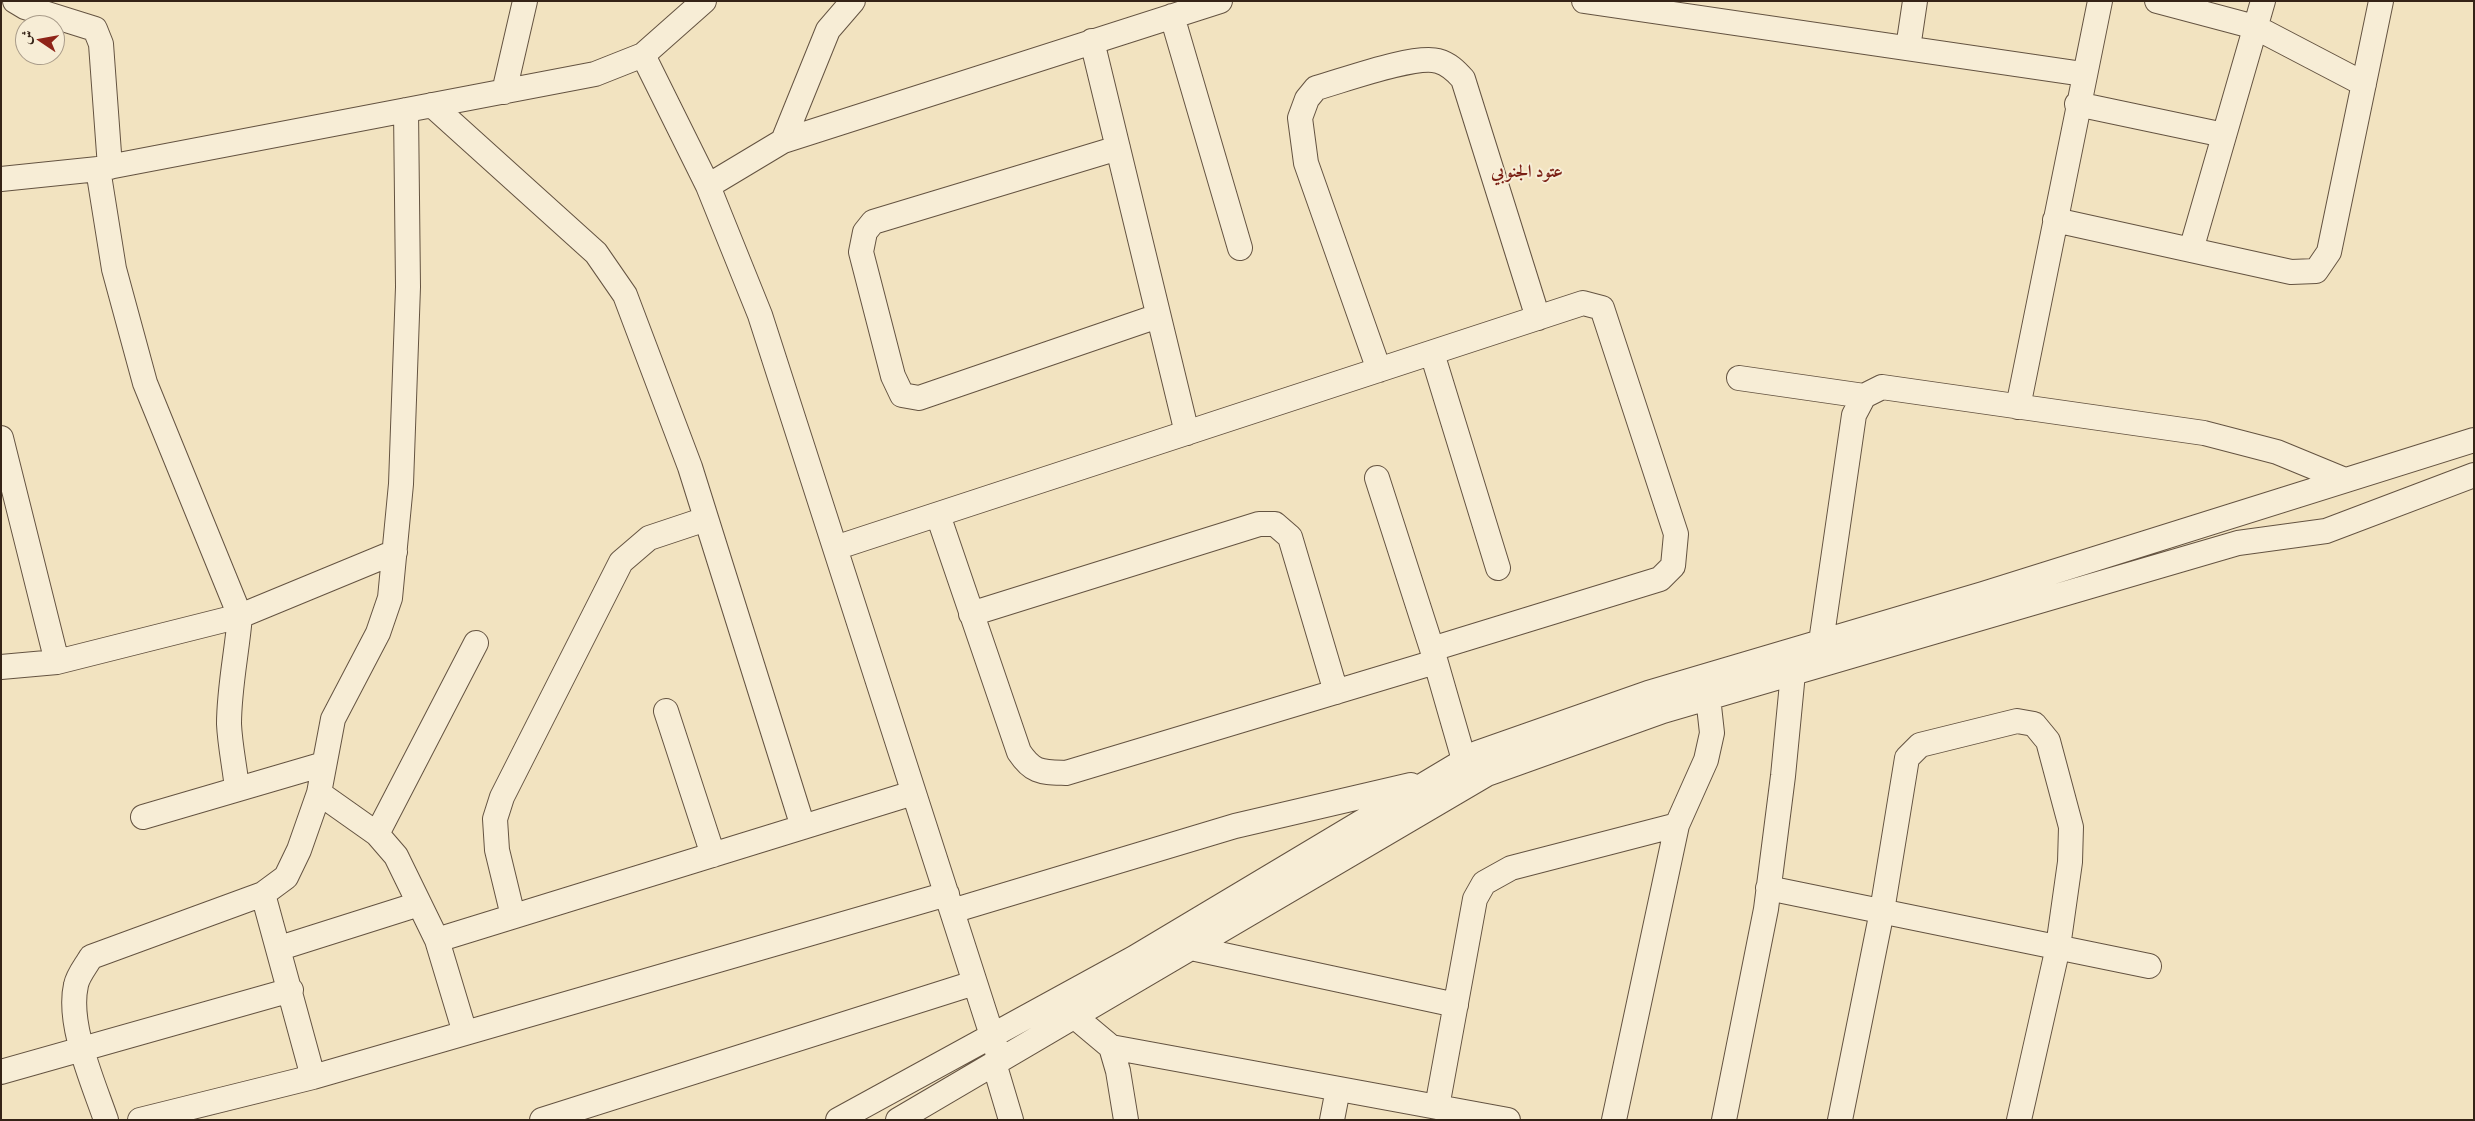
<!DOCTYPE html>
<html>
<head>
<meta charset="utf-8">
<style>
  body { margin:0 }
  #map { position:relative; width:2475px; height:1121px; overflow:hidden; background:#f2e3c0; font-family:"Gentium Book Plus",Amiri,serif }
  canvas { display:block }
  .frame { position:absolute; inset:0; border:2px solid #352317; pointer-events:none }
  .north { position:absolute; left:15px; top:15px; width:50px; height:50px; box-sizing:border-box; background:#f7edd6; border:1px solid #a99c8a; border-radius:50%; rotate:282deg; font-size:14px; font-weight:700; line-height:20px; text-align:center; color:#352317 }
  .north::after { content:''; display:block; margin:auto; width:18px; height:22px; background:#8f2418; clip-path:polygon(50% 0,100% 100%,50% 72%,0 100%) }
</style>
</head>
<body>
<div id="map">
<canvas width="2475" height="1121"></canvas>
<div class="frame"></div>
<div class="north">ش</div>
</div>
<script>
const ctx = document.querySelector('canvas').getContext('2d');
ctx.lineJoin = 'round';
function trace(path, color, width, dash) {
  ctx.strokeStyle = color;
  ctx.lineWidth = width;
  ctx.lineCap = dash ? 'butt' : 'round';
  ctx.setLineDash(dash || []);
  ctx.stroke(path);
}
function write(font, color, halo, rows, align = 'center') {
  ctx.font = font + ' "Gentium Book Plus",Amiri,serif';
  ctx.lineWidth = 4;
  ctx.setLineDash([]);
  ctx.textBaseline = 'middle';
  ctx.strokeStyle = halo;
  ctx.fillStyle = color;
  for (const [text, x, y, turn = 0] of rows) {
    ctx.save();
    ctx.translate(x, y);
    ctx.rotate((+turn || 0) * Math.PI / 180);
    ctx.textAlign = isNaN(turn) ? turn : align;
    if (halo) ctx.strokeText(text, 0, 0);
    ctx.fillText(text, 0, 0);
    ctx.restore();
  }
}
const minor = new Path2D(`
  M15,1L25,7L95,29L101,44L110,167
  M1584,1L2083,74
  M2157,1L2255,27L2364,84
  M1172,16L1240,248
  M1092,41L1187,433
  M1908,48L1915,1
  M643,55L708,186L760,315L997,1051
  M504,92L525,1
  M2077,104L2224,135
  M432,105L596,253L625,295L690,467L803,827
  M783,141L828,30L853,1
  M1118,148L873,222L865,232L861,252L893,376L902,395L919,398L1158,316
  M98,169L114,269L145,383L240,616C237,652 229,688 229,724C230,746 235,768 237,789
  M1,179L98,169L595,74L643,55L704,1
  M708,186L783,141L1220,1
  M2055,220L2291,272L2316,271L2329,252L2381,1
  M2191,250L2263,1
  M1432,353L1498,568
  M1379,370L1306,163L1300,118L1307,99L1316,88C1342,81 1415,54 1438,61C1449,64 1456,71 1463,79L1538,318
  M1739,378L1864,396
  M2018,407L2100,1
  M1,438L57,662
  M1377,478L1432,649L1464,760
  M938,515L1019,752C1033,773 1041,772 1066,773L1435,662
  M835,548L1583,303L1602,308L1676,534L1673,566L1660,579L1432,649
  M971,614L1259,524H1275L1290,537L1336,692
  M1821,642L1854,415L1864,396L1882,387L2204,433L2277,452L2345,480
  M1,667L57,662L240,616L395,552
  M666,711L713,855
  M319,793L377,834L396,856L437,940L465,1033
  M143,817L324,764
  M377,834L476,643
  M1768,888L2149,966
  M263,894L313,1077
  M952,911L1235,826L1411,785
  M513,916L497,850L495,819L502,797L621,562L649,538L706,519
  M437,940L913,793
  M280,948L419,904
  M1191,948L1456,1005
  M1074,1016L1111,1047L1118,1071L1126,1120
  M1111,1047L1508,1120
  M994,1063L1011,1120
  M1,1072L291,990
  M1437,1107L1475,899L1484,883L1511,868L1677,825
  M106,1120C93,1082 67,1024 76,985C78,975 86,966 91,957L263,894L286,877L299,850L319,793L333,719L378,633L390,598L401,484L408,287L406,110
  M140,1120L313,1077L947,894
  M542,1120L974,983
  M838,1120L1134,958L1477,753L1648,693L1983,594L2474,440
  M898,1120L1487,774L1663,711L2238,543L2326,531L2474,475
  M1332,1120L1338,1089
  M1614,1120L1677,825L1706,760L1712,733L1708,697
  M1724,1120L1766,909L1783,776L1793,673
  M1840,1120L1882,911L1907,758L1920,745L2017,721L2034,724L2048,741L2071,827L2070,862L2058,947L2019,1120`);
trace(minor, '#645341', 26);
trace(minor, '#f7edd6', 24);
write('bold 18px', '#7a1f14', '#f7edd6', [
  ["عتود الجنوبي",1527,172]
]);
</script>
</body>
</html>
